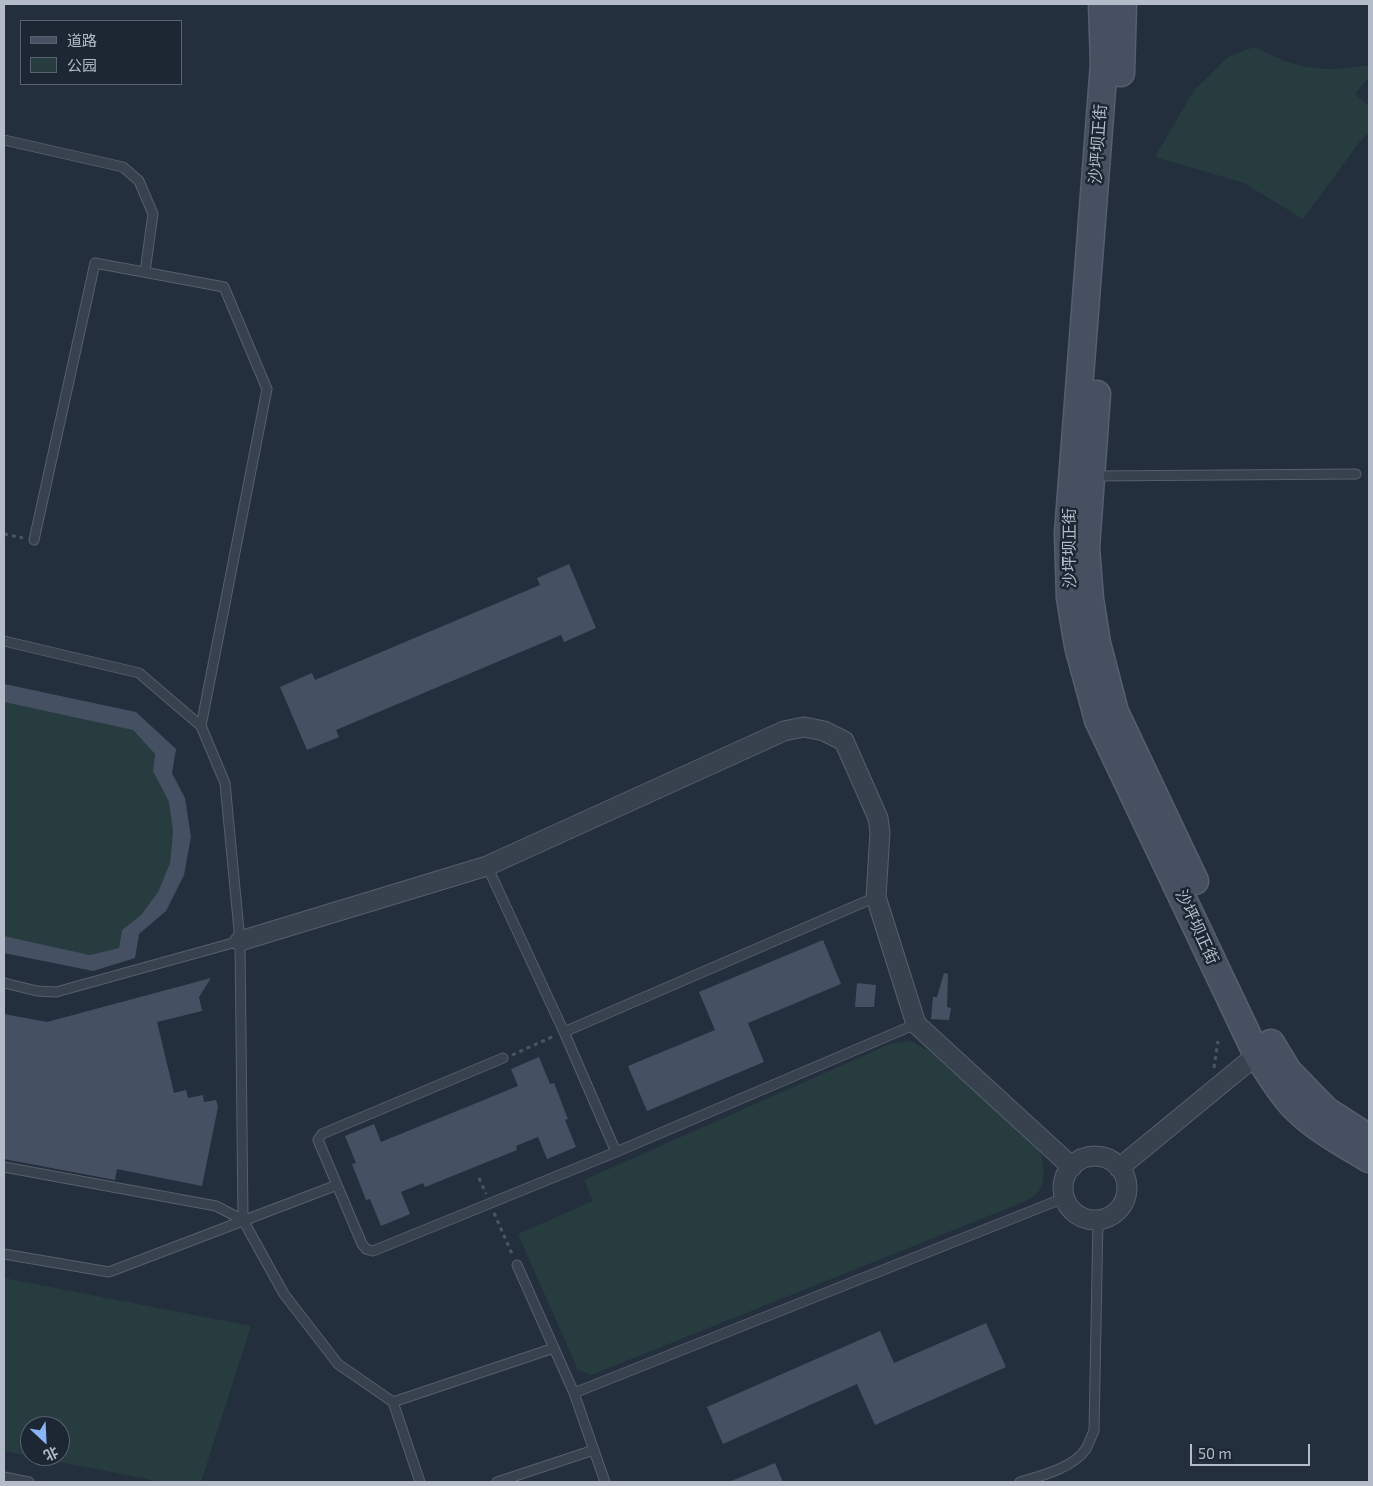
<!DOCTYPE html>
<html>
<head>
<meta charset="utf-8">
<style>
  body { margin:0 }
  #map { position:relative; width:1373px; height:1486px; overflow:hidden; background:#242f3e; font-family:"Exo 2","Noto Sans SC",sans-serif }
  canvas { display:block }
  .frame { position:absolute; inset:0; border:5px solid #b4bcc9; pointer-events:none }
  .legend { position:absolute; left:20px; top:20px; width:162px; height:65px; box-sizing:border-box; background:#1d2633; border:1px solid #59626f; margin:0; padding:6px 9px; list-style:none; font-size:15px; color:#b4bcc9 }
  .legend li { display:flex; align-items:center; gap:10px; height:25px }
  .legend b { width:25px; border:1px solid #59626f }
  .north { position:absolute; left:20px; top:1416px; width:50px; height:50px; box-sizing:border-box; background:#1d2633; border:1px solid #59626f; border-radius:50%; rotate:155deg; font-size:14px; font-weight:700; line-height:20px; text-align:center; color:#b4bcc9 }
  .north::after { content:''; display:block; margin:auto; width:18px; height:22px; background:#8ab4f8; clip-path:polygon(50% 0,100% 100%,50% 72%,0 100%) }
  .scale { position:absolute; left:1190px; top:1444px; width:120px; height:22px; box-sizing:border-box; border:2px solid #b4bcc9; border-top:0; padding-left:6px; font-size:15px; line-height:18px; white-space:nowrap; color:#b4bcc9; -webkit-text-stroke:4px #1d2633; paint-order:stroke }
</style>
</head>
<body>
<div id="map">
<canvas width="1373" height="1486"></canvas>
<div class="frame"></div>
<ul class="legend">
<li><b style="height:6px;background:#465061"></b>道路</li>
<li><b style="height:14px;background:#263c3f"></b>公园</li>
</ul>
<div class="north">北</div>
<div class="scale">50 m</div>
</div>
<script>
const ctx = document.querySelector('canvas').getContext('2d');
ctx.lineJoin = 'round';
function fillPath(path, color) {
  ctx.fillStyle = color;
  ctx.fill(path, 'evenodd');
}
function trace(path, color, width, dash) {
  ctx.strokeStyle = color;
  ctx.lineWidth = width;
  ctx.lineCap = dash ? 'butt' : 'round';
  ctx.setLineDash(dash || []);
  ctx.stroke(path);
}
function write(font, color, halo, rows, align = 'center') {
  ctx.font = font + ' "Exo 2","Noto Sans SC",sans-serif';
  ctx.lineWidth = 5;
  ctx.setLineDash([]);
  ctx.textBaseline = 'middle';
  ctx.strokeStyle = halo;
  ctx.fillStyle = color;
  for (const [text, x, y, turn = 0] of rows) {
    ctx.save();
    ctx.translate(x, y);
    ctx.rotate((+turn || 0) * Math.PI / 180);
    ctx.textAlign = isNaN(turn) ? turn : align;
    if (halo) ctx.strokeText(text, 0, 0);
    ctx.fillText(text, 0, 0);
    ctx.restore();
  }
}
fillPath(new Path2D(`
  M1254,47C1266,52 1278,59 1291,63C1315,71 1344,70 1369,65V77L1355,94L1369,106V133L1361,140L1303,219L1244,183L1155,157L1194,90L1228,57Z
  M4,702L133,730L155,754L153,771L169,802L173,832L170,863L158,892L141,915L122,930L119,948L90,955L4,936Z
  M911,1041L929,1051L1038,1147C1043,1160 1047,1178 1039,1191C1036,1195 1030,1198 1026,1201L591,1375L578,1370L518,1234L593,1201L584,1180L890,1044Z
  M4,1278L251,1326L201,1482H162L4,1451ZM30,1426H60V1456H30Z`), '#263c3f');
fillPath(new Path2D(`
  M569,564L596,628L564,642L561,635L336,730L339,737L307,750L280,687L312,673L315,680L540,585L537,578Z
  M4,684L136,712L176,749L172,773L185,798L191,837L184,875L166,911L139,934L135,958L93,971L4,953V936L90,955L119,948L122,930L141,915L158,892L170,863L173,832L169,802L153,771L155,754L133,730L4,702Z
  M823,940L841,984L748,1023L764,1062L647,1111L628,1066L715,1030L699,992Z
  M944,973L948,974L947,1007L951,1008L949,1020L931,1019L933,997H937Z
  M211,978L199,997L202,1011L157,1022L174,1093L186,1090L188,1098L203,1095L204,1102L216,1100L218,1107L202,1186L117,1169L115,1180L4,1159V1014L47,1022Z
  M857,983L876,985L874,1007H855Z
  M539,1057L550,1084L554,1083L568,1119L565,1120L576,1147L547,1159L538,1137L516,1146L517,1150L425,1187L423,1183L401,1192L410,1214L381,1226L370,1199L366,1200L352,1164L356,1163L345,1136L374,1124L381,1142L518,1086L511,1069Z
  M986,1323L1006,1367L875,1425L857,1384L723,1444L707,1407L880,1331L894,1363Z
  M775,1463L783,1482H729Z`), '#455162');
const service = new Path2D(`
  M4,140L123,167L139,181L153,214L145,272
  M1094,476L1356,474
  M34,540L95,263L224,287L267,389L201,726
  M4,641L139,673L201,726L225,783L240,941L243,1220L284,1294L338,1364L393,1402
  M487,866L564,1032L616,1152
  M4,983L37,991L56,992L240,941
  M564,1032L876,897
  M503,1058L322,1134L318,1140L362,1244L366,1249L373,1251L616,1152L916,1024
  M4,1167L216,1206L243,1220
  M4,1254L109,1272L337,1185
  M517,1265L574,1393L605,1482
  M574,1393L1064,1198
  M4,1477L29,1482
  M420,1482L393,1402L554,1348
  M497,1482L594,1450
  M1020,1482C1041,1476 1073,1468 1086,1449C1089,1443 1091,1437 1094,1431L1098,1220`);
const minor = new Path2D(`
  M240,941L487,866L784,731L804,727L824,731L844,741L878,818L880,832L876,897L916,1024L1072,1167
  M1063 1188a32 32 0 1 1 64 0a32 32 0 1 1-64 0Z
  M1119,1168L1265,1048`);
const secondary = new Path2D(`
  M1102,4L1104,64L1068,533L1070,598L1078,646L1098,720L1257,1055C1269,1073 1280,1093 1295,1108C1316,1129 1344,1144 1369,1159
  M1121,73L1123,4
  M1097,394L1086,548L1090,599L1097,643L1115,712L1195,881
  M1271,1043L1288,1071L1327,1111L1369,1138`);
trace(service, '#565f6c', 11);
trace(minor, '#565f6c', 21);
trace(secondary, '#565f6c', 29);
trace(new Path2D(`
  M4,534L23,538
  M512,1055L554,1036
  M1214,1068L1218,1041
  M479,1178L486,1194
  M494,1213L513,1256`), '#44595c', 3, [4, 4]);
trace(service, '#38414e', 9);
trace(minor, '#38414e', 19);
trace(secondary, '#465061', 26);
write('16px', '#b4bcc9', '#1d2633', [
  ["沙坪坝正街",1098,144,-86],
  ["沙坪坝正街",1070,548,-90],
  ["沙坪坝正街",1197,927,65]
]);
</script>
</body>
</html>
